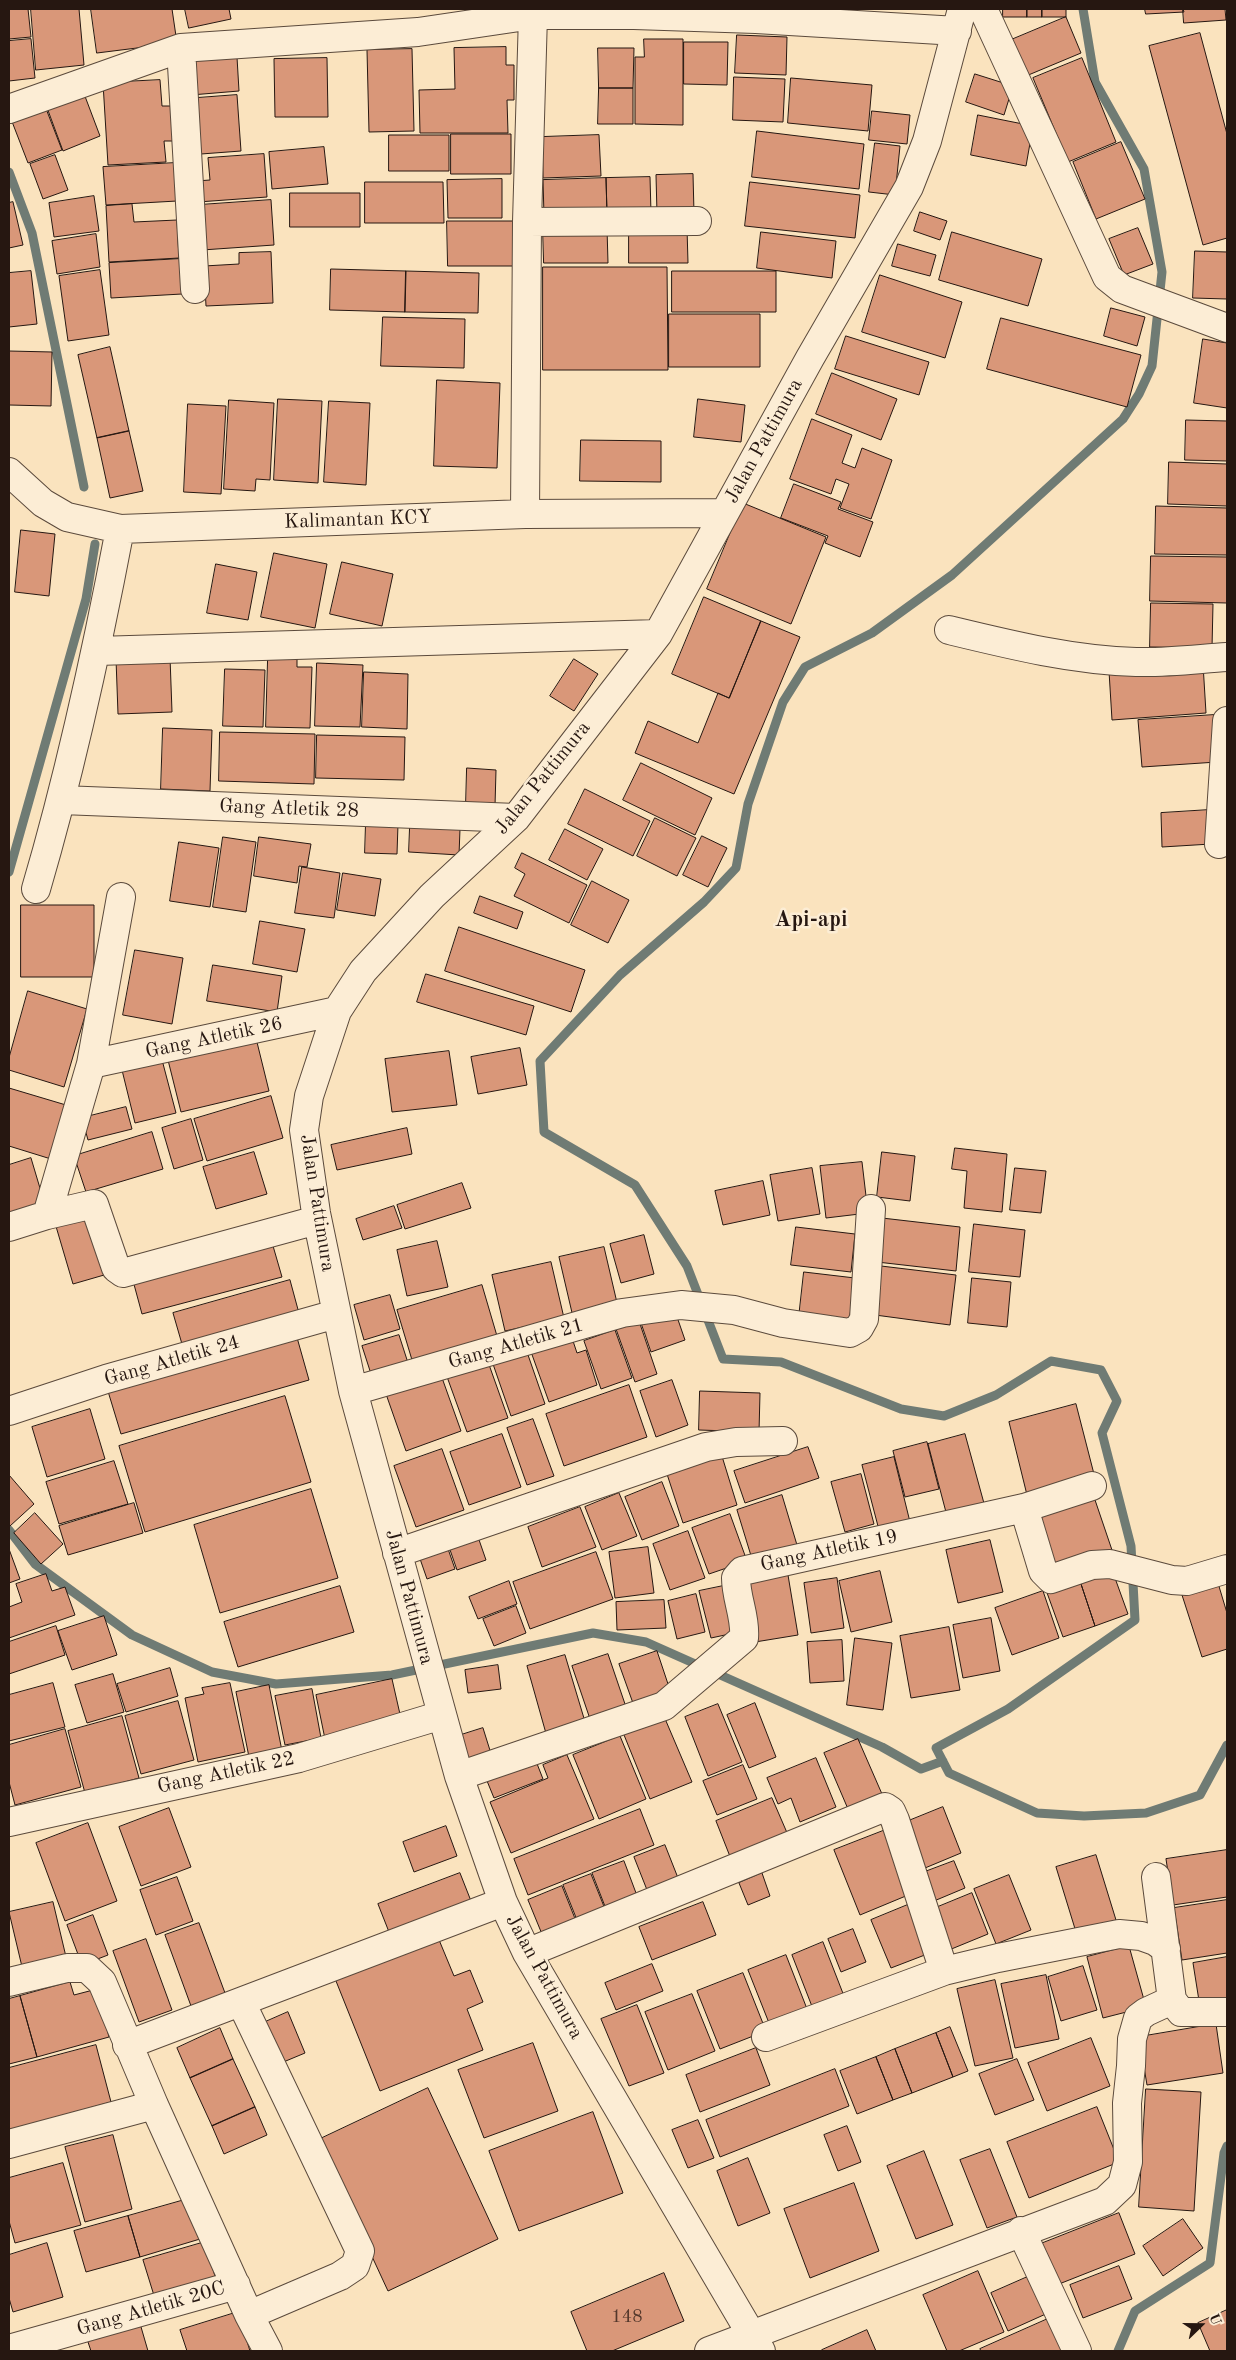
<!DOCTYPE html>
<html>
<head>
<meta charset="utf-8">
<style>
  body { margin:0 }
  #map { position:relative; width:1236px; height:2360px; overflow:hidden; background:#fae3be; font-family:"Old Standard TT",serif }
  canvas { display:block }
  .frame { position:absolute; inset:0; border:10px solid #261711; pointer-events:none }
  .north { position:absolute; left:1176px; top:2300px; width:50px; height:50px; -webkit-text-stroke:4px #fcedd5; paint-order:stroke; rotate:68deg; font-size:14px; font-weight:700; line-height:20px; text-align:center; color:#261711 }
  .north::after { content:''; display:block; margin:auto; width:18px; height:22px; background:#261711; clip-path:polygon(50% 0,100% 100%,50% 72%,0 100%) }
</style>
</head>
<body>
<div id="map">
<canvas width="1236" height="2360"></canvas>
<div class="frame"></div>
<div class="north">U</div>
</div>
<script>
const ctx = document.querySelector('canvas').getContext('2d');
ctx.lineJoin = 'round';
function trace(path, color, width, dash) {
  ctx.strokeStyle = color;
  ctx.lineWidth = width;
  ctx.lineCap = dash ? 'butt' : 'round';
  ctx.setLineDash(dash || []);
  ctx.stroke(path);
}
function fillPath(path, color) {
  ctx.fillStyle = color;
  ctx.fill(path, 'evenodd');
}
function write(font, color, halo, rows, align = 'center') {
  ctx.font = font + ' "Old Standard TT",serif';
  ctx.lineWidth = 5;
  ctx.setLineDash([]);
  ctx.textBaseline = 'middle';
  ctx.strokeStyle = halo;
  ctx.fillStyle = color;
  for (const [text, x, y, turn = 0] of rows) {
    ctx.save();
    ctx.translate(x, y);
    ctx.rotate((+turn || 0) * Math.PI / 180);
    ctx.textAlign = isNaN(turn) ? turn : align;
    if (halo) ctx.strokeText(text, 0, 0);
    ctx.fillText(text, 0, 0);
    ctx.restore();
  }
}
trace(new Path2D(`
  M1083,9L1095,82L1144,169L1162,272L1152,366L1139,394L1123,419L952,575L872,633L805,667L783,702L748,804L736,868L704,902L620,975L540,1061L544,1132L635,1185L687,1266L723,1359L781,1362L901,1409L944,1416L996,1395L1051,1361L1101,1370L1117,1401L1102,1433L1131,1546L1135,1620L1008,1709L936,1748L949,1773L1037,1813L1084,1816L1146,1813L1200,1795L1227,1745
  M9,172L32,233L84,487
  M9,872L86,599L95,544
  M9,1530L35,1564L132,1635L212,1672L276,1684L392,1675L593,1633L646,1642L882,1747L921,1769L943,1761
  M1118,2351L1135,2311L1210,2263L1224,2153L1227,2146`), '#6f7b74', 9);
const building = new Path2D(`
  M9,9H28L31,37L9,39Z
  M31,9H79L84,65L36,70Z
  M91,9H172L177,43L97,53Z
  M185,9H229L231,19L189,28Z
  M1003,9H1027V17H1003Z
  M1027,9H1042V17H1027Z
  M1042,9H1066V17H1042Z
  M1145,9H1183L1184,12L1146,14Z
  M1183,9H1225L1226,20L1184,23Z
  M1066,17L1081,53L1026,76L1011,40Z
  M1200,33L1227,134V238L1203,245L1149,46Z
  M737,35L787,37L786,75L735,73Z
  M31,39L35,78L9,81V41Z
  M644,39H683V125L635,124V57H644Z
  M684,42H728L727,85L684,84Z
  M506,47V65H514V100H507L508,133H420L419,90L455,89L454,48Z
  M598,48H634L633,88H599Z
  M412,49L414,131L369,132L367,50Z
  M237,57L239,91L191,95L189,61Z
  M327,58L328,117H275L274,59Z
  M1082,58L1116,142L1068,162L1033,78Z
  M975,74L1013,86L1004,115L966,102Z
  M734,77L785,79L783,122L733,120Z
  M791,78L872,85L868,131L788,123Z
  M160,80L162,106H173L175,141H164L166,162L108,165L103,83Z
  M599,88H633V124H598Z
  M83,91L100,136L63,151L46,105Z
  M237,95L241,151L201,154L197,98Z
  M45,106L62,150L28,163L11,119Z
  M872,111L910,115L907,144L869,140Z
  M978,115L1033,126L1026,166L971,155Z
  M757,131L864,144L859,189L752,177Z
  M451,134H511V174H451Z
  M389,135H449V171H389Z
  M599,135L601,176L543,178L542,137Z
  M1121,142L1145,199L1096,219L1073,162Z
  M875,143L900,146L895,195L869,192Z
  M324,147L328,184L272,189L269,152Z
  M264,154L267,197L198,202L196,181L210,180L208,158Z
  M55,155L68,190L43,199L30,164Z
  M175,163L177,201L106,205L103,167Z
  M693,174L694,213L657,214L656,175Z
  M650,177L651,213L607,214L606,178Z
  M606,178L607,214L544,216L543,180Z
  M502,179V218H448L447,180Z
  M365,182H443L444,223H365Z
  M750,182L860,195L855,238L745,226Z
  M290,193H360V227H290Z
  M94,196L99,231L54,237L49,203Z
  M271,200L274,245L202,250L199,205Z
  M13,202L23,245L9,248V203Z
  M132,204L134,222L177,220L179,258L109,262L106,206Z
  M920,212L947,221L940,240L914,231Z
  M447,221H514V266H448Z
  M543,228H607L608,263H544Z
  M629,228H687L688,263H629Z
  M1138,228L1153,264L1124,275L1109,239Z
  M761,232L836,241L832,278L757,268Z
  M952,232L1042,259L1028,306L939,280Z
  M96,234L100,267L57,274L52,241Z
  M898,244L936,255L930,276L892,266Z
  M1195,251L1227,252V299L1193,298Z
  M271,252L273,303L206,306L204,266L239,264V253Z
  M180,259L182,294L111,298L109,263Z
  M543,267H667L668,370H543Z
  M331,269L406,271L405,312L330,310Z
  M100,270L109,335L68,341L59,276Z
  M31,271L37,324L9,327V273Z
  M406,271L479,273L478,313L405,312Z
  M672,271H776V312H672Z
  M880,275L962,302L945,358L862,332Z
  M1111,308L1145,317L1137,346L1104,336Z
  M669,314H760V367H669Z
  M383,317L465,319L464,368L381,366Z
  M1001,318L1141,355L1127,407L987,369Z
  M846,336L929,362L919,395L835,369Z
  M1203,339L1227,343V408L1194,403Z
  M110,347L129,431L97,438L78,355Z
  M9,351L52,352L51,406L9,405Z
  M832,373L897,399L881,440L816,414Z
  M437,380L500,383L497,468L434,466Z
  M278,399L322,401L318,483L274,480Z
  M698,399L745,405L741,442L694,437Z
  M229,400L274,403L270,480L256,479L255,491L224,489Z
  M329,401L370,403L366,485L324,482Z
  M188,404L226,406L221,494L184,492Z
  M812,419L852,435L842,463L855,468L862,448L892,460L871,519L840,508L849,484L836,479L831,494L790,479Z
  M1186,420L1227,421V461L1185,460Z
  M129,431L143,491L110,498L97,438Z
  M581,440L661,441V482L580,481Z
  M1169,462L1227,464V506L1168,504Z
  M794,484L841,502L838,509L873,522L860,557L825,543L828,536L781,518Z
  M743,503L826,537L791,624L707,589Z
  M1156,506L1227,508V555L1155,554Z
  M21,530L55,534L49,596L15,592Z
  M274,553L327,564L315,628L261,617Z
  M1151,556L1227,557V603L1150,601Z
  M342,562L393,574L382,626L330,614Z
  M216,564L257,572L248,620L207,613Z
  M704,597L761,621L729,698L672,674Z
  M1151,603L1213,604L1212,648L1150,647Z
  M761,621L800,637L734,794L635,753L648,721L698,743L718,693L729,698Z
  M170,657L172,712L118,714L116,659Z
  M268,659H297V667H312L310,728L266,727Z
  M574,659L598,674L574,711L550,696Z
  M317,663L363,665L360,727L315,726Z
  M1203,664L1206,713L1112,720L1109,671Z
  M225,669L265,670L263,727L223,726Z
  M364,672L408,674L407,729L362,727Z
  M1214,715L1217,762L1142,767L1138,720Z
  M163,728L212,730L210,791L161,789Z
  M220,732L315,734L314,784L219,781Z
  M317,735L405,737L404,780L316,778Z
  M641,763L712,798L695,835L623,800Z
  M467,768L496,770L495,806L466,804Z
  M585,789L650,821L633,856L568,824Z
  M1209,810L1211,844L1162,847L1161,813Z
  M655,818L696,838L677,876L637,856Z
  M366,822L398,824L397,854L365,853Z
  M410,827L460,829L459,855L409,852Z
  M565,829L603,849L587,880L549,860Z
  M702,836L727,848L708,887L683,875Z
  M223,837L256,842L246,912L213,907Z
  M259,837L311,844L307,867L299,866L297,883L254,876Z
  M179,842L219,848L210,907L170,901Z
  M522,853L587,885L569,923L514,896L525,874L515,868Z
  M302,867L340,873L334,918L295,913Z
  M343,873L381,879L375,916L337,910Z
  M592,881L629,900L608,943L571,925Z
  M480,896L523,912L517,929L474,913Z
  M21,905H94V977H21Z
  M260,921L305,929L297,972L253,964Z
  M459,927L585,970L571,1012L445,971Z
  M135,950L183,958L172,1024L123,1015Z
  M213,965L282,976L277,1012L207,1001Z
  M426,974L534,1006L526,1035L417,1002Z
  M28,991L87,1009L64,1087L9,1070V1058Z
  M254,1030L269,1091L181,1112L166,1052Z
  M520,1048L527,1085L478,1094L471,1057Z
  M449,1051L457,1105L392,1112L385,1059Z
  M161,1056L176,1113L135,1123L121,1066Z
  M9,1088L66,1105L51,1159L9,1146Z
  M271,1096L283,1138L207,1161L194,1119Z
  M126,1107L132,1129L88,1140L82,1118Z
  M191,1119L203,1160L174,1169L162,1128Z
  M407,1128L412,1154L337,1170L331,1145Z
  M152,1132L163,1169L86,1192L74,1156Z
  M955,1148L1007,1154L1002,1212L964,1208L967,1171L952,1169Z
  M254,1152L267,1194L216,1209L203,1167Z
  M882,1152L915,1156L910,1201L877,1197Z
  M31,1158L45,1205L9,1216V1165Z
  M862,1162L868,1213L826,1218L820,1166Z
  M812,1168L820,1214L778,1221L770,1175Z
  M1015,1168L1046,1171L1041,1213L1010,1210Z
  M763,1181L770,1215L723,1225L715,1191Z
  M462,1183L471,1208L405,1229L397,1205Z
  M394,1206L402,1228L363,1240L356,1219Z
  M92,1212L111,1273L73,1284L55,1223Z
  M882,1218L960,1227L956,1271L877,1262Z
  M974,1224L1025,1230L1020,1277L969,1272Z
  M796,1227L855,1234L851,1272L791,1265Z
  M644,1235L654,1274L621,1283L610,1244Z
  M271,1239L282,1277L142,1314L132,1277Z
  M437,1241L448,1287L407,1296L397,1250Z
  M604,1247L618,1307L573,1317L559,1257Z
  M551,1262L564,1318L505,1331L492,1275Z
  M881,1266L956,1275L950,1325L875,1315Z
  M804,1272L855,1278L849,1323L799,1317Z
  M972,1278L1011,1282L1007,1327L968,1323Z
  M290,1280L300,1317L184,1351L173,1313Z
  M482,1285L497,1336L412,1360L397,1310Z
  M390,1295L400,1329L364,1340L354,1305Z
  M675,1311L685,1340L651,1352L641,1323Z
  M639,1321L657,1374L635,1382L616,1329Z
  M615,1330L632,1378L601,1389L584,1341Z
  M296,1334L309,1380L121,1434L107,1388Z
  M399,1335L409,1366L372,1377L362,1346Z
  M571,1335L577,1353L586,1350L597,1385L549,1402L530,1349Z
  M527,1352L545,1404L511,1416L493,1364Z
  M487,1359L508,1418L467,1432L446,1374Z
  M441,1375L461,1431L406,1451L386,1394Z
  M672,1380L688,1425L656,1437L640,1391Z
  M629,1385L647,1437L564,1466L546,1414Z
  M700,1391L760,1393L759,1432L699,1430Z
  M285,1396L311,1482L145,1532L119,1446Z
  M1076,1404L1095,1478L1027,1495L1009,1422Z
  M90,1409L105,1459L47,1477L32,1427Z
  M533,1419L554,1476L527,1485L507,1428Z
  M502,1434L521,1487L469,1505L450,1452Z
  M965,1434L985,1507L947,1516L928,1444Z
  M927,1442L939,1489L905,1497L893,1451Z
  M808,1447L819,1478L745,1503L734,1471Z
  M442,1449L464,1510L416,1527L394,1466Z
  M721,1453L737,1505L683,1523L666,1471Z
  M894,1457L910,1522L879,1530L862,1465Z
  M114,1461L128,1504L59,1524L46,1482Z
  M861,1474L874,1524L845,1532L831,1482Z
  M9,1475L34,1504L10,1526L9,1524Z
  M662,1482L679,1526L642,1540L625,1497Z
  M311,1489L338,1578L220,1613L194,1525Z
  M619,1493L637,1536L602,1550L585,1507Z
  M1093,1494L1113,1553L1053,1574L1032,1516Z
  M782,1495L797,1545L752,1559L737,1510Z
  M134,1503L143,1533L68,1555L59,1526Z
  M580,1507L596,1547L542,1567L528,1527Z
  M35,1513L63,1544L41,1564L14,1533Z
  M730,1514L747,1561L709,1574L692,1528Z
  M688,1531L705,1578L670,1590L653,1544Z
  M477,1534L486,1560L457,1570L448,1544Z
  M990,1540L1003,1592L958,1603L946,1550Z
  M446,1543L455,1569L427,1579L418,1553Z
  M648,1547L654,1593L615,1598L609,1552Z
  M9,1549L20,1579L9,1583Z
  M596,1552L613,1599L530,1629L513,1582Z
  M1111,1567L1128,1614L1095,1626L1079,1578Z
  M880,1571L892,1622L851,1632L839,1581Z
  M46,1574L52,1591L65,1587L75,1615L9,1638V1607L22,1602L16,1584Z
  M788,1575L798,1635L755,1642L745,1582Z
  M837,1578L844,1628L811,1633L804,1583Z
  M1079,1578L1095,1626L1063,1637L1046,1590Z
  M509,1581L517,1604L478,1619L469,1597Z
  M1218,1583L1227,1613V1649L1202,1657L1182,1595Z
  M728,1585L739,1632L711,1638L699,1591Z
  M340,1586L354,1632L238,1667L224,1622Z
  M1043,1591L1059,1638L1012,1655L995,1608Z
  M696,1594L705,1632L677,1639L668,1601Z
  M664,1600L666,1628L617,1630L616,1602Z
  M516,1606L526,1633L494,1646L483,1619Z
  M104,1616L117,1655L72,1670L58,1631Z
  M991,1618L1000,1671L963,1678L953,1625Z
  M56,1626L65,1655L9,1674V1642Z
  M949,1627L960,1690L911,1698L900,1636Z
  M855,1638L892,1643L883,1710L847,1705Z
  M842,1640L844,1681L810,1683L807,1642Z
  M657,1651L671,1693L634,1706L619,1664Z
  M608,1654L626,1707L590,1719L572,1666Z
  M565,1655L586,1725L547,1737L527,1666Z
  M498,1665L501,1689L468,1693L465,1670Z
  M170,1668L178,1696L126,1712L117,1684Z
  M113,1674L124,1712L87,1723L75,1685Z
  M392,1679L402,1723L325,1739L316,1695Z
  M53,1683L65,1727L9,1741V1695Z
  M230,1683L245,1752L198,1762L185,1698L204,1694L202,1688Z
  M269,1685L282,1751L249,1757L236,1692Z
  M312,1689L321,1738L285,1745L275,1696Z
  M178,1701L194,1760L141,1774L125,1716Z
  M755,1703L776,1757L749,1768L727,1715Z
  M718,1704L742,1762L708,1776L685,1717Z
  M663,1714L692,1782L650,1799L622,1730Z
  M122,1716L139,1778L85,1793L68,1731Z
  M483,1728L493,1760L471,1767L461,1735Z
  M65,1729L81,1787L15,1805L9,1782V1745Z
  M620,1736L646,1799L599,1819L573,1755Z
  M858,1739L882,1794L848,1809L824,1753Z
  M567,1755L594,1819L511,1853L490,1802L548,1778L543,1765Z
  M534,1756L543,1779L494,1798L485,1776Z
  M816,1758L836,1807L800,1822L791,1798L778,1804L767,1778Z
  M743,1765L757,1799L717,1815L703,1781Z
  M772,1798L788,1835L731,1859L716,1821Z
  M943,1807L961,1853L925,1868L906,1822Z
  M169,1808L191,1867L141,1886L119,1827Z
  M640,1809L654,1845L528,1895L514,1859Z
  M88,1823L117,1901L65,1921L36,1843Z
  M446,1826L457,1856L414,1872L403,1842Z
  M888,1829L913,1893L860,1915L834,1850Z
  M665,1845L680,1883L649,1895L634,1857Z
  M1227,1850V1897L1173,1905L1166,1859Z
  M1096,1855L1116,1920L1076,1932L1056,1867Z
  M624,1861L639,1901L608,1914L592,1873Z
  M954,1861L965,1888L934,1901L922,1873Z
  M460,1873L471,1901L389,1932L378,1904Z
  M762,1873L770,1896L748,1905L739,1883Z
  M591,1874L607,1914L579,1925L563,1885Z
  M1009,1875L1031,1930L996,1944L974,1889Z
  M177,1877L193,1921L156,1935L140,1890Z
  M562,1886L578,1926L544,1939L528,1900Z
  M972,1893L988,1934L949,1950L933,1909Z
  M1227,1900V1953L1182,1960L1174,1908Z
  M53,1902L67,1961L23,1971L9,1912Z
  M703,1902L716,1935L652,1960L639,1927Z
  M910,1904L930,1953L891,1968L871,1920Z
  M93,1915L108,1955L82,1965L67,1925Z
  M199,1923L225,1993L191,2006L165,1935Z
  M853,1929L866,1962L841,1972L828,1939Z
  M437,1935L454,1976L470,1970L483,2002L467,2009L483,2050L380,2091L334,1976Z
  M146,1939L172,2010L139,2022L113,1951Z
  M823,1942L844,1996L813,2009L792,1955Z
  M1129,1946L1146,2007L1103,2018L1087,1957Z
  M786,1955L809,2014L771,2028L748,1970Z
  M1227,1957V2002L1200,2007L1193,1963Z
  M652,1964L663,1991L616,2010L605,1983Z
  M1083,1966L1097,2010L1061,2021L1048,1977Z
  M743,1973L766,2031L720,2049L697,1991Z
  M1046,1975L1059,2039L1015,2048L1001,1984Z
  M995,1980L1013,2058L975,2066L957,1989Z
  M70,1982L74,1995L97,1989L109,2037L37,2057L20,1996Z
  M692,1994L715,2051L668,2070L645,2012Z
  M20,1996L37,2057L9,2064V1999Z
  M637,2005L664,2073L629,2086L601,2019Z
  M288,2012L305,2053L281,2063L263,2023Z
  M1216,2024L1223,2073L1147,2085L1139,2037Z
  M950,2027L968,2071L953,2077L936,2033Z
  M220,2028L233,2059L190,2078L177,2048Z
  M936,2033L953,2077L912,2093L895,2049Z
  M1091,2038L1110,2086L1047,2111L1028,2063Z
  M533,2043L558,2111L484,2138L458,2070Z
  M96,2045L111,2102L9,2130V2068Z
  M756,2048L770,2085L700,2112L686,2075Z
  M895,2049L912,2093L893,2100L876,2057Z
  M876,2057L893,2100L857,2114L840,2071Z
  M233,2059L255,2107L212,2126L190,2078Z
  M1017,2059L1034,2100L995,2115L979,2074Z
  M835,2069L849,2106L720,2157L706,2120Z
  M428,2088L498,2239L388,2291L318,2140Z
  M1146,2089L1201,2092L1194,2211L1139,2207Z
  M255,2107L267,2135L224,2154L212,2126Z
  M1097,2107L1119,2162L1029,2198L1007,2142Z
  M593,2112L623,2193L519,2231L489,2151Z
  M698,2120L714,2158L688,2168L672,2130Z
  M847,2126L861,2162L838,2171L824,2135Z
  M113,2135L132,2209L85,2222L65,2147Z
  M990,2149L1017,2217L987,2228L960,2160Z
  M924,2151L953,2225L916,2239L887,2166Z
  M748,2158L770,2213L738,2226L717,2171Z
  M63,2163L81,2225L15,2243L9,2221V2178Z
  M854,2183L879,2251L810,2278L784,2209Z
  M188,2199L200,2239L140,2257L128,2216Z
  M1119,2213L1135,2254L1054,2286L1038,2245Z
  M128,2216L140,2257L86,2272L74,2231Z
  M1183,2219L1203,2248L1163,2276L1143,2246Z
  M205,2242L217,2283L156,2302L143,2260Z
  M47,2243L63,2297L13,2312L9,2298V2255Z
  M1119,2266L1132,2299L1083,2318L1070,2285Z
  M978,2271L1004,2332L959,2351H947L923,2295Z
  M664,2273L684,2321L612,2351H587L571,2312Z
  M1032,2275L1048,2313L1008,2331L991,2293Z
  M1227,2310V2351H1210L1198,2323Z
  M238,2312L250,2351H187L180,2330Z
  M1050,2318L1064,2351H981L980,2349Z
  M139,2320L148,2351H91L86,2336Z
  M867,2330L876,2351H823L822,2350Z`);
fillPath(building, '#d99779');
trace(building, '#261711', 1);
const minor = new Path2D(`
  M983,9L1107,277L1122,289L1227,328
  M181,48L195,289
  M9,109L181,48L418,32L533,15H634L756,19L957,31
  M527,222L697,221
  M9,472L43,503L67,517L120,529L525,514L724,513
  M525,514L527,222L533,15L529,9
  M949,630C1011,645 1072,660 1136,662C1166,663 1197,659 1227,657
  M97,651L658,634
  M62,800L516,818
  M1219,844L1227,721
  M36,889C71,770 97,650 120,529
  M91,1064L337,1011
  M47,1215L94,1204L116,1268L123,1273L317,1220
  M9,1227L47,1215L91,1064L121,897
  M353,1391L622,1313L681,1305L734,1310L783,1323L850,1333L859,1328L864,1319L871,1209
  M9,1411L106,1379L336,1314
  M1024,1508L1043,1571L1051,1579L1092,1565L1110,1564L1172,1580L1187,1581L1227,1569
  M397,1553L706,1447L736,1442L783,1441
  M459,1776L664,1706L744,1638C746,1617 736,1599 736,1578L742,1571L1024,1508L1092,1486
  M9,1822L299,1758L442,1715
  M1156,1877L1172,2000L1181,2012H1227
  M527,1953L885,1807L891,1811L895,1820L944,1971L998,1958L1119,1934L1141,1936L1155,1941L1166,1949
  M9,1982L67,1968H87L102,1982L154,2105L249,2315L268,2351
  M241,2002L360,2251L355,2266L340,2276L249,2315
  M766,2037L944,1971
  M127,2045L503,1902
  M9,2144L154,2105
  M1021,2231L1077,2351
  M9,2349L236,2285
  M709,2351L1105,2201L1122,2185L1128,2162L1127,2103L1131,2066L1132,2039L1138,2018L1146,2012L1172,2000
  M761,2351L527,1953L503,1902L459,1776L353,1391L316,1213L304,1130L309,1096L337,1011L363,971L432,896L516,818L658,634L810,358L909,187L927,141L962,9`);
trace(minor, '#5b4a3c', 30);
trace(minor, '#fcedd5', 28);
write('18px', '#53372b', null, [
  ["148",627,2317]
]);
write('20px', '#261711', '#fcedd5', [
  ["Jalan Pattimura",764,441,-61],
  ["Kalimantan KCY",358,520,-2],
  ["Jalan Pattimura",543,778,-51],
  ["Gang Atletik 28",289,809,2],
  ["Gang Atletik 26",214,1038,-12],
  ["Jalan Pattimura",317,1203,81],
  ["Gang Atletik 21",516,1344,-16],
  ["Gang Atletik 24",172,1361,-16],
  ["Gang Atletik 19",829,1551,-12],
  ["Jalan Pattimura",409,1597,75],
  ["Gang Atletik 22",226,1773,-12],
  ["Jalan Pattimura",544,1977,61],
  ["Gang Atletik 20C",151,2309,-16]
]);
write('bold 22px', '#261711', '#fcedd5', [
  ["Api-api",811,920]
]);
</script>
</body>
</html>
